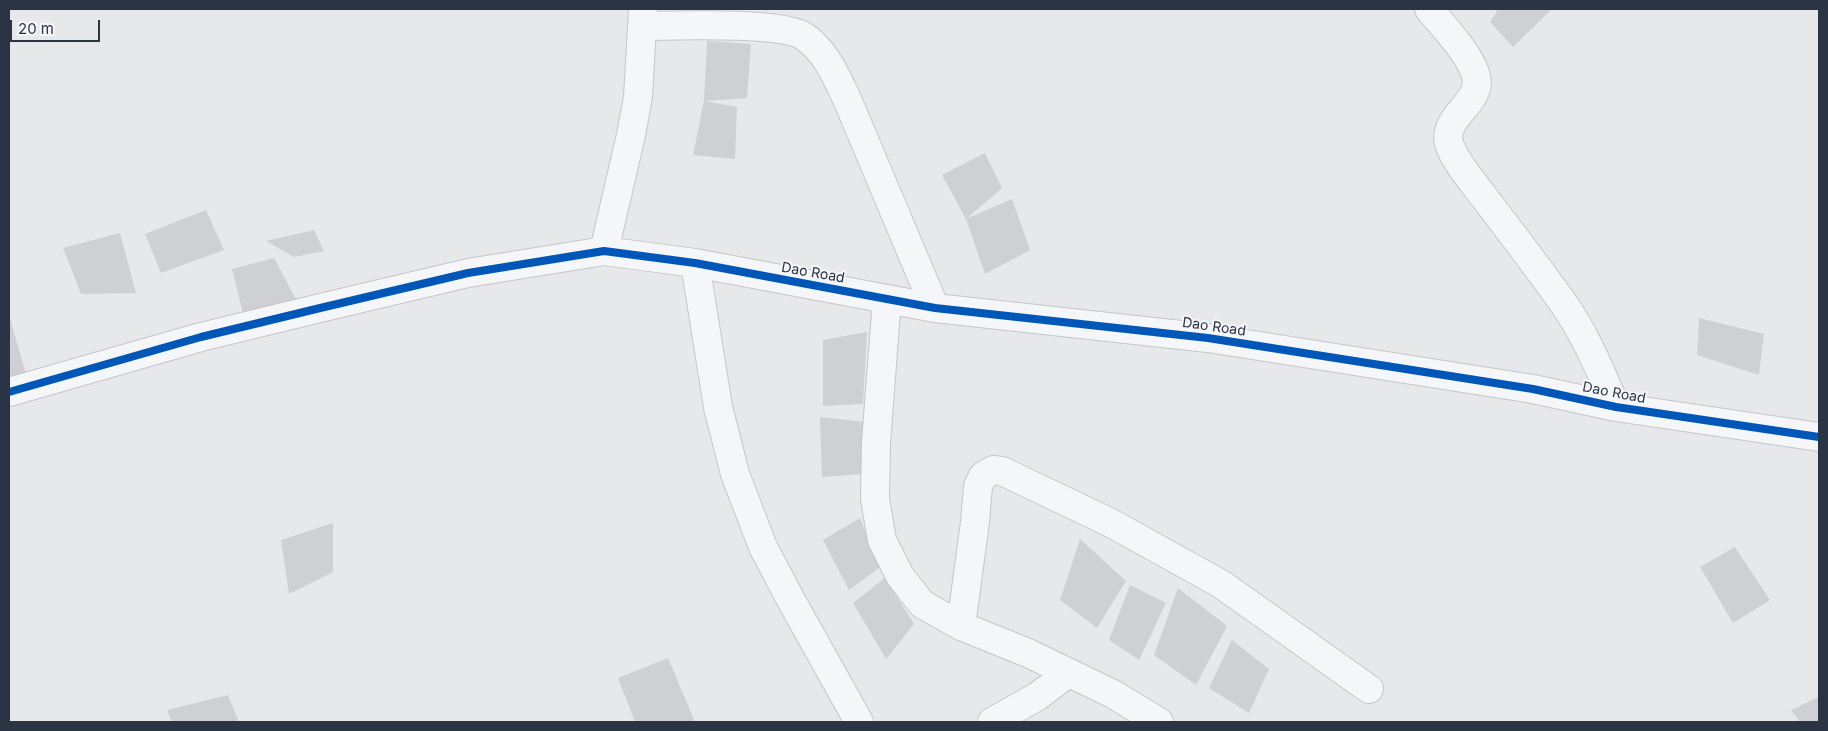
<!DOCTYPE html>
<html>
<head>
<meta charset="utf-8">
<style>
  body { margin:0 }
  #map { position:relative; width:1828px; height:731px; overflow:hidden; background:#e6e8ea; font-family:Inter,sans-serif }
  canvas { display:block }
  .frame { position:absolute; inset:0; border:10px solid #2b3445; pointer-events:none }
  .scale { position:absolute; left:10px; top:20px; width:90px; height:22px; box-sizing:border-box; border:2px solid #2b3445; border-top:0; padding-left:6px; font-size:15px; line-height:18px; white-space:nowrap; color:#2b3445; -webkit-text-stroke:4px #f4f6f9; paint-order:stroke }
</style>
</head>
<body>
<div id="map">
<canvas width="1828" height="731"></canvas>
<div class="frame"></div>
<div class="scale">20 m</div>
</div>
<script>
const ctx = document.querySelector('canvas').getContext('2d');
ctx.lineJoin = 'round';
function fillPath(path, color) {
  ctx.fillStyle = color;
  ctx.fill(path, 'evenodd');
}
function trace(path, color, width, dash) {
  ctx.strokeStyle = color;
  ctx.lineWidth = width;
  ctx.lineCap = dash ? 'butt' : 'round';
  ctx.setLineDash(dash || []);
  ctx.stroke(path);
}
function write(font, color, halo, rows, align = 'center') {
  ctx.font = font + ' Inter,sans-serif';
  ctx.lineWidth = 4;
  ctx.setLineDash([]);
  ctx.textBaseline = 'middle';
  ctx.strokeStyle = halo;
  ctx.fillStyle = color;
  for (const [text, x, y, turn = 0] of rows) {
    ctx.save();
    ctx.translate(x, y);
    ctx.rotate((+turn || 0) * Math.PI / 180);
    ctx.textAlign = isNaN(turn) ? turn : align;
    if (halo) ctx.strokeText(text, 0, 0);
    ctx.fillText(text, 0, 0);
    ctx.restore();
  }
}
fillPath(new Path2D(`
  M1495,9H1552L1513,47L1490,22L1497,12Z
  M707,41L751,44L747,98L704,101Z
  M704,101L737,107L735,159L693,155Z
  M985,153L1002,188L966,219L1012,199L1030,250L985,274L966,219L942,175Z
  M206,210L224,250L161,273L145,234Z
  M314,230L324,251L294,257L266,241Z
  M120,233L136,293L81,294L63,248Z
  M274,258L298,303L244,317L232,269Z
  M9,315L26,374L9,379Z
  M1699,318L1764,334L1759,375L1697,355Z
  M867,332L863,404L823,406V340Z
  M820,417L865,422L862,474L822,477Z
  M860,518L880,567L849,590L823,540Z
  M333,523V572L289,594L281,540Z
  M1080,539L1126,581L1097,628L1060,600Z
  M1735,547L1770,600L1733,623L1700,567Z
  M885,578L914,624L886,659L853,603Z
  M1130,585L1166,603L1139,660L1109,640Z
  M1178,588L1227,626L1196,685L1154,655Z
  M1232,640L1269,669L1249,713L1209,688Z
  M668,658L695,722H635L618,678Z
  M228,695L239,722H172L167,710Z
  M1819,697V722H1800L1791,710Z`), '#ced0d3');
const minor = new Path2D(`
  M1429,9C1443,26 1468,52 1475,73C1486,102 1442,115 1449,143C1454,161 1473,182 1484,197C1510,231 1536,265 1561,300C1585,333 1600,370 1616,407
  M642,26C674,26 783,21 805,37C826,52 836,76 847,99L935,308
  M604,251L631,135L638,97L643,9
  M695,263L718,407L735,474L763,547L791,600L859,722
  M887,299L876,443L875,499L882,540L900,576L922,604L961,626L1028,653L1113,694L1159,722
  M9,392L201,337L316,309L468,273L604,251L695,263L935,308L1208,338L1533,389L1616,407L1819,437
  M961,626L975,522L978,486L983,476L993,470L1002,471L1111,523L1221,584L1369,689
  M992,722L1038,696L1068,673`);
trace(minor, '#c4c6c8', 30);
trace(minor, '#f5f6f7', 28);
trace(new Path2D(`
  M9,392L201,337L316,309L468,273L604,251L695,263L935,308L1208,338L1533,389L1616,407L1819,437`), '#0057b8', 8);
write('14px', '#2b3445', '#f4f6f9', [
  ["Dao Road",813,273,10],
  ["Dao Road",1214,327,8],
  ["Dao Road",1614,393,11]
]);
</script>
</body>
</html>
